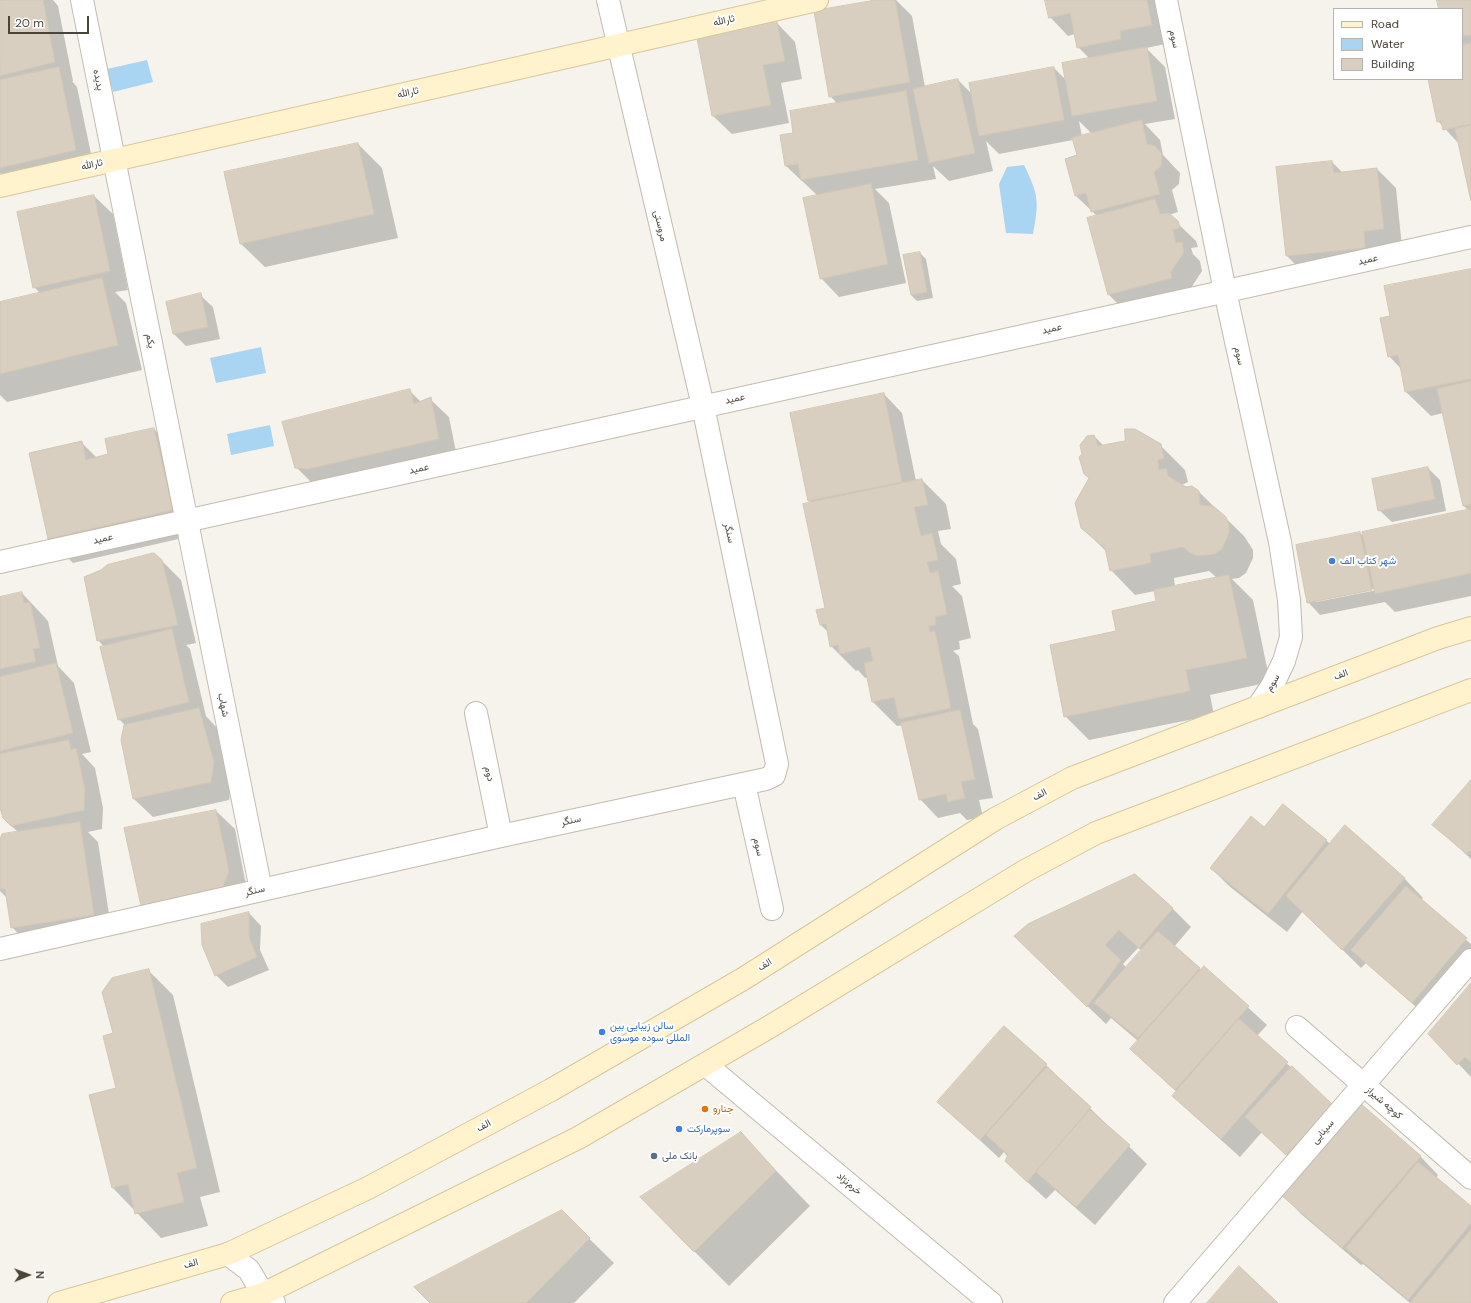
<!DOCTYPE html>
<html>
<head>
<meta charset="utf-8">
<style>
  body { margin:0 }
  #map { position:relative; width:1471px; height:1303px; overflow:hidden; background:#f6f3ec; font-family:"DM Sans",sans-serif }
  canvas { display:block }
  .legend { position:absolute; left:1333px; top:8px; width:130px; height:72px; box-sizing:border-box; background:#fff; border:1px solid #b7b4b0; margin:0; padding:5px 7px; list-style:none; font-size:12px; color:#4b4439 }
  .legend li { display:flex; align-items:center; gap:8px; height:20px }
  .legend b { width:20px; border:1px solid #b7b4b0 }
  .north { position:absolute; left:8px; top:1255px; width:40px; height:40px; -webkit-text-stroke:3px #fff; paint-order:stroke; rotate:89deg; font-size:11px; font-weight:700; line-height:16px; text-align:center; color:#4b4439 }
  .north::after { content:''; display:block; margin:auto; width:14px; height:18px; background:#4b4439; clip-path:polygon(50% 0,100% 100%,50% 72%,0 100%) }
  .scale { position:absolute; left:8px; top:16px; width:81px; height:18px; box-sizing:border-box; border:2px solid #4b4439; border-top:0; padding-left:5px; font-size:12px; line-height:14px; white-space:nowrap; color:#4b4439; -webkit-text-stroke:3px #fff; paint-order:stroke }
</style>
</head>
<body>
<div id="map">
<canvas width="1471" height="1303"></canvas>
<ul class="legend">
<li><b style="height:5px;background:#fff3cd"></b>Road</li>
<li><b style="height:11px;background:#a9d4f2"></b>Water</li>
<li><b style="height:11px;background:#d8cfc1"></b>Building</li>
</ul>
<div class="north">N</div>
<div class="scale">20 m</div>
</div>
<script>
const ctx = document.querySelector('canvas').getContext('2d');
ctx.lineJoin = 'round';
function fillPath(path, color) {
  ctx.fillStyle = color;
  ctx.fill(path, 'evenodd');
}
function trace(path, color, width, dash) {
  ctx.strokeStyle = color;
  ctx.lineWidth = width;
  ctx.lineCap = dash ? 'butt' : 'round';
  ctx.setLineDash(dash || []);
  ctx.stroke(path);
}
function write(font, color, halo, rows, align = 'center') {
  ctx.font = font + ' "DM Sans",Vazirmatn,sans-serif';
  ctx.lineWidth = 4;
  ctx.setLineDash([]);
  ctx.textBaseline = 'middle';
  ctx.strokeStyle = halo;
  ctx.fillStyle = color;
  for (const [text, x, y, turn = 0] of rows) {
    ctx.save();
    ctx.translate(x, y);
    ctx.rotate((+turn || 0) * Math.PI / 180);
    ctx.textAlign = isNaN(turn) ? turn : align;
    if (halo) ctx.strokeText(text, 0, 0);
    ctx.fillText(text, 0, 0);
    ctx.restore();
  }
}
fillPath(new Path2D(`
  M147,60L153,82L113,92L107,69Z
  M1024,165C1039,196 1039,201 1033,234L1006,233L999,184L1007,167Z
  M261,347L266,373L216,383L210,358Z
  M270,425L274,446L231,455L227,434Z`), '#a9d4f2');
fillPath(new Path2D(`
  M0,0H53L58,6L73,81H72L77,87L94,168L14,188L0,173Z
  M882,0H896L912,16L925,87L958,80L973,95L1054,68L1067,81L1090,59L1078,47L1075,34L1068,36L1050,17L1046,0H1159L1170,43L1146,48L1165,67L1175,119L1145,124L1160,140L1163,155L1180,173L1179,184L1172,190L1178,212L1169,215L1196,241L1198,247L1191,248L1193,254L1200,261L1202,271L1189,291L1127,313L1108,294L1097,216L1075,195L1078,156L1073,140L999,154L986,141L993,171L949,181L933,166L936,179L875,189L889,203L906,283L839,297L821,278L818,196L786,166L781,136L794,134L838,104L830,96ZM1079,121L1092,134L1082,137Z
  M1438,0H1471V196L1460,145L1438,121L1429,79H1462V9H1440Z
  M777,23L795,42L802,79L781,83L789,123L732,134L713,116L698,38Z
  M358,144L382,168L398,238L265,267L240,243Z
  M1332,162L1343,173L1377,169L1396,188L1402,247L1305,274L1287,256Z
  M94,196L113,214L128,290L115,292L126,303L142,370L7,402L0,395V303L41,294L34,287Z
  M920,253L926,259L933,298L917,301L911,295Z
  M1471,270V596L1395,612L1385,602L1320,615L1308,602L1360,533L1365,538L1469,511L1464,506L1443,413L1431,416L1406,392L1402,370L1389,356L1391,317ZM1377,588V590L1316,602V600Z
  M200,295L213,307L220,339L186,346L174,334Z
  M409,390L421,402L430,399L449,417L457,457L315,486L296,467Z
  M884,394L902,413L916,481L922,480L946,504L951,529L938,531L941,544L956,559L961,584L952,586L962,596L971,638L959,641L960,649L953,651L959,656L973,724L978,729L993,798L979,800L983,817L967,820L960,813L938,818L920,799L903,725L897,726L873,702L868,677L865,678L858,670L856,671L831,646L829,633L821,625L827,609L812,503L809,501Z
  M154,429L178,454L196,535L73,563L49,539L81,442L97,458L110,455Z
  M1094,436L1104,446L1160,445L1185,470L1188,482L1182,485L1199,492L1244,536L1253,550V558L1246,573L1239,578L1232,579L1253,600L1270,682L1210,695L1214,715L1089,740L1065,716L1117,632L1157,602L1155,591L1135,595L1111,570L1107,552L1082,528L1090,478ZM1209,571L1217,578L1175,587L1174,578Z
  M1428,468L1440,480L1446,511L1392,522L1379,510Z
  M162,561L181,580L196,643L186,645L190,649L206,716L217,728L232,781L229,800L153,817L134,799L122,740L125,725L119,719L104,647L98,640Z
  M22,593L48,621L58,666L74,683L91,752L82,754L95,768L103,808L102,829L88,832L98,842L112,934L30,946L12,927L7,898L0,891V842L18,832L3,818L0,803V598Z
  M1471,781V859L1434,825Z
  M216,811L235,829L247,890L241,907L161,924Z
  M1345,826L1405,879L1423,898L1421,900L1471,944V974L1431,1020L1366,963L1361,968L1303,911L1287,932L1229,886L1211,868L1264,828L1326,840L1330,844Z
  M1172,908L1191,927L1174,947L1201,970L1204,967L1267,1025L1257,1036L1332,1105L1420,1156L1438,1175L1436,1178L1471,1207V1303H1410L1363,1264L1361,1265L1301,1214L1283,1195L1304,1171L1262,1132L1240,1157L1192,1114L1174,1096L1177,1092L1131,1049L1138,1041L1111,1018L1106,1024L1034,955ZM1138,948L1142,951L1127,968L1123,964Z
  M249,913L261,926L260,950L269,970L228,987L216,975Z
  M149,971L173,995L220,1192L200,1197L208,1226L161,1238L113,1188L117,1089L114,1034Z
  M1471,984V1077L1430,1034Z
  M1004,1027L1046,1065L1147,1164L1095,1225L1055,1190L1046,1199L1025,1180L1004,1152L999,1158L939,1102Z
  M741,1134L810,1206L729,1286L694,1251Z
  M562,1212L614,1263L574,1303H431Z`), '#0003');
const building = new Path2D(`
  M0,0H43L55,62L0,76Z
  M876,0H895L910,82L829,97L814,11Z
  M1045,0H1147L1152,25L1120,31L1121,39L1077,48L1070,13L1049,18Z
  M1437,0H1471V35L1462,36V9H1439Z
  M777,22L785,61L763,65L771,105L712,116L697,38Z
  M1471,43V124L1443,130L1441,121L1437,122L1428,79H1462V45Z
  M1147,47L1157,101L1072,116L1062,63Z
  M59,67L76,150L0,168V80Z
  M1054,67L1064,120L979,136L969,83Z
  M958,79L975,153L929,163L913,89Z
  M906,91L918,160L801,180L798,164L785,166L780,135L793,133L790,111Z
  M1142,120L1147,144L1155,146L1162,154L1161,166L1154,172L1160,194L1091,212L1086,193L1075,196L1065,159L1077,155L1072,138Z
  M1471,125V201L1455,129Z
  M358,143L374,214L240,244L224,172Z
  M1332,161L1334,173L1377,168L1384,229L1364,231L1365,248L1286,256L1276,167Z
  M871,184L888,264L820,279L803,198Z
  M94,195L110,271L33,288L17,212Z
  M1155,199L1160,214L1169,213L1178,221L1180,228L1173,230L1176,243L1182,242L1184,252L1171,272L1172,278L1108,295L1087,218Z
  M920,252L927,292L911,295L903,255Z
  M1471,269V379L1405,392L1398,355L1388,357L1380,318L1390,316L1384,286Z
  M102,278L118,345L0,374V302Z
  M201,293L208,327L173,334L166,302Z
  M1471,381V505L1463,506L1437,389Z
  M410,389L414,404L431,397L439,439L308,469L295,468L282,422Z
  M884,393L902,482L808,501L790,413Z
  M154,428L173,510L48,539L29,453L82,441L86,460L108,454L105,439Z
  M1125,429H1135L1161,444L1164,458L1158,460L1159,470L1166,468L1168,476L1186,487L1192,486L1199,491L1200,505L1213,506L1226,517L1229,525V533L1222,549L1215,554L1198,556L1190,553L1183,547L1150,554L1151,563L1110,571L1105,548L1081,528L1075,503L1089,478L1084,474L1079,457L1082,454L1080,445L1087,436L1094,435L1098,446L1125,441Z
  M1428,467L1435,499L1378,511L1372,479Z
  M922,479L928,505L914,507L921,536L932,533L938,560L927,562L930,573L938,571L947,614L935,617L936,625L929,626L930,632L935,631L951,708L899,719L894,697L872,702L864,663L873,661L870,647L840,654L838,645L830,647L826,624L820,625L816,610L825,608L803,504Z
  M1471,509V573L1375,594L1362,532Z
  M1360,532L1372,590L1307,603L1296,545Z
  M154,553L162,560L178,625L97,641L84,577L101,570L107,565Z
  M1229,575L1247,658L1186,670L1190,691L1064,717L1050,645L1116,631L1112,611L1156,601L1154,590Z
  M22,592L24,603L30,602L40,648L33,649L36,661L0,669V597Z
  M172,629L189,702L118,720L100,647Z
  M56,663L73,733L0,751V677Z
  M199,708L214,762L211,782L133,799L121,740L124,725Z
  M960,710L975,779L961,782L965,798L948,802L946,794L919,800L901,723Z
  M69,740L71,750L76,748L85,789L84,810L11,826L3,818L0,808V754Z
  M1471,780V852L1469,851L1467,854L1432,825Z
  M1283,804L1327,840L1268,914L1210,868L1251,816L1264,827Z
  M216,810L229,871L222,889L141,906L124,828Z
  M80,822L94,915L11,928L5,889H0V839L2,834Z
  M1345,825L1405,878L1342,950L1286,896Z
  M1135,874L1173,908L1139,948L1119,930L1105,945L1121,960L1087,1007L1014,936L1028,924Z
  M1406,886L1467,938L1412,1003L1351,950Z
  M249,912V937L257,957L215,976L202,945L201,924Z
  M1158,931L1200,968L1138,1038L1094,1003Z
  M1204,966L1249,1006L1175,1090L1130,1049Z
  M149,969L197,1168L177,1173L184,1202L135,1214L128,1184L112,1188L89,1095L116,1088L103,1036L113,1033L102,992L112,978Z
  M1471,983V1063L1465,1057L1457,1065L1428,1034Z
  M1239,1019L1288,1062L1221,1139L1172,1096Z
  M1004,1026L1047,1064L980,1140L937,1102Z
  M1292,1066L1333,1105L1286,1155L1245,1117Z
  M1047,1067L1091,1107L1027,1182L1005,1161L1008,1155L986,1135Z
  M1360,1103L1421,1156L1342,1248L1281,1195Z
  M1090,1110L1130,1145L1076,1207L1036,1172Z
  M741,1132L776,1171L694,1252L640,1197Z
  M1418,1162L1471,1206V1223L1408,1300L1346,1248Z
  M562,1210L590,1238L526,1303H430L414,1287Z
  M1471,1230V1303H1410Z
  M1239,1266L1278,1303H1207Z`);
fillPath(building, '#d8cfc1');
trace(building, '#d3c7b4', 1);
const street = new Path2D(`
  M82,0L261,890
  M1166,0L1225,291L1280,542L1289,600L1291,637L1284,661L1272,686L1258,707
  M0,562L1471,237
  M476,713L501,836
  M744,784L772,909
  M0,949L501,836L766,779L774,775L777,764L703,406L608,0
  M1297,1027L1471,1178
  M706,1065L991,1303
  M228,1254L249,1270L263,1294L274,1303
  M1175,1303L1471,960`);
const secondary = new Path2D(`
  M0,186L817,0
  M59,1303L228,1254L368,1188L551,1090L743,979L995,819L1072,778L1438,638L1471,628
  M232,1303L263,1294L578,1138L771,1026L1025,871L1096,833L1471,690`);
trace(street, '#c2bbae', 24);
trace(secondary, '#d6c79b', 24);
trace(street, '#fff', 22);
trace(secondary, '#fff3cd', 22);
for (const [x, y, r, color] of [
  [1332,561,4,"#3f7fe0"],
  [602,1032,4,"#3f7fe0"],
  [705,1109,4,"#e8710a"],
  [679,1129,4,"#3f7fe0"],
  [654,1156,4,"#5c6f8a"]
]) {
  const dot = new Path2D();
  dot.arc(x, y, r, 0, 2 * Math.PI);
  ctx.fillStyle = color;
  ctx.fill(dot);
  trace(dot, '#fff', 1.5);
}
write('10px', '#4b4439', '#fff', [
  ["ثارالله",724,21,-13],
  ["سوم",1174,39,78],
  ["پدیده",98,80,79],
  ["ثارالله",408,93,-13],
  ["ثارالله",92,165,-13],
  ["مروستی",660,226,77],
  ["عمید",1368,260,-12],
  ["عمید",1052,329,-12],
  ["یکم",150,341,79],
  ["سوم",1239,356,78],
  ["عمید",735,399,-12],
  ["عمید",419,469,-12],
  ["سنگر",729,533,78],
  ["عمید",103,539,-12],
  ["الف",1341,675,-21],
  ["سوم",1273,683,-61],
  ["شهاب",223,705,78],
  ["دوم",489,774,78],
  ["الف",1040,795,-28],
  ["سنگر",571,821,-12],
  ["سوم",758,847,78],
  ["سنگر",255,891,-13],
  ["الف",765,965,-32],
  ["کوچه شیراز",1384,1103,41],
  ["الف",484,1126,-28],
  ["سینایی",1323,1132,-49],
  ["خرم‌نژاد",849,1184,40],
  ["الف",191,1264,-16]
]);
write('10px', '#366cbe', '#fff', [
  ["شهر کتاب الف",1340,561],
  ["سالن زیبایی بین",610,1026],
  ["المللی سوده موسوی",610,1038],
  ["سوپرمارکت",687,1129]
], 'left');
write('10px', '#c56008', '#fff', [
  ["جنارو",713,1109]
], 'left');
write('10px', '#4e5e75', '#fff', [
  ["بانک ملی",662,1156]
], 'left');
</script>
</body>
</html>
